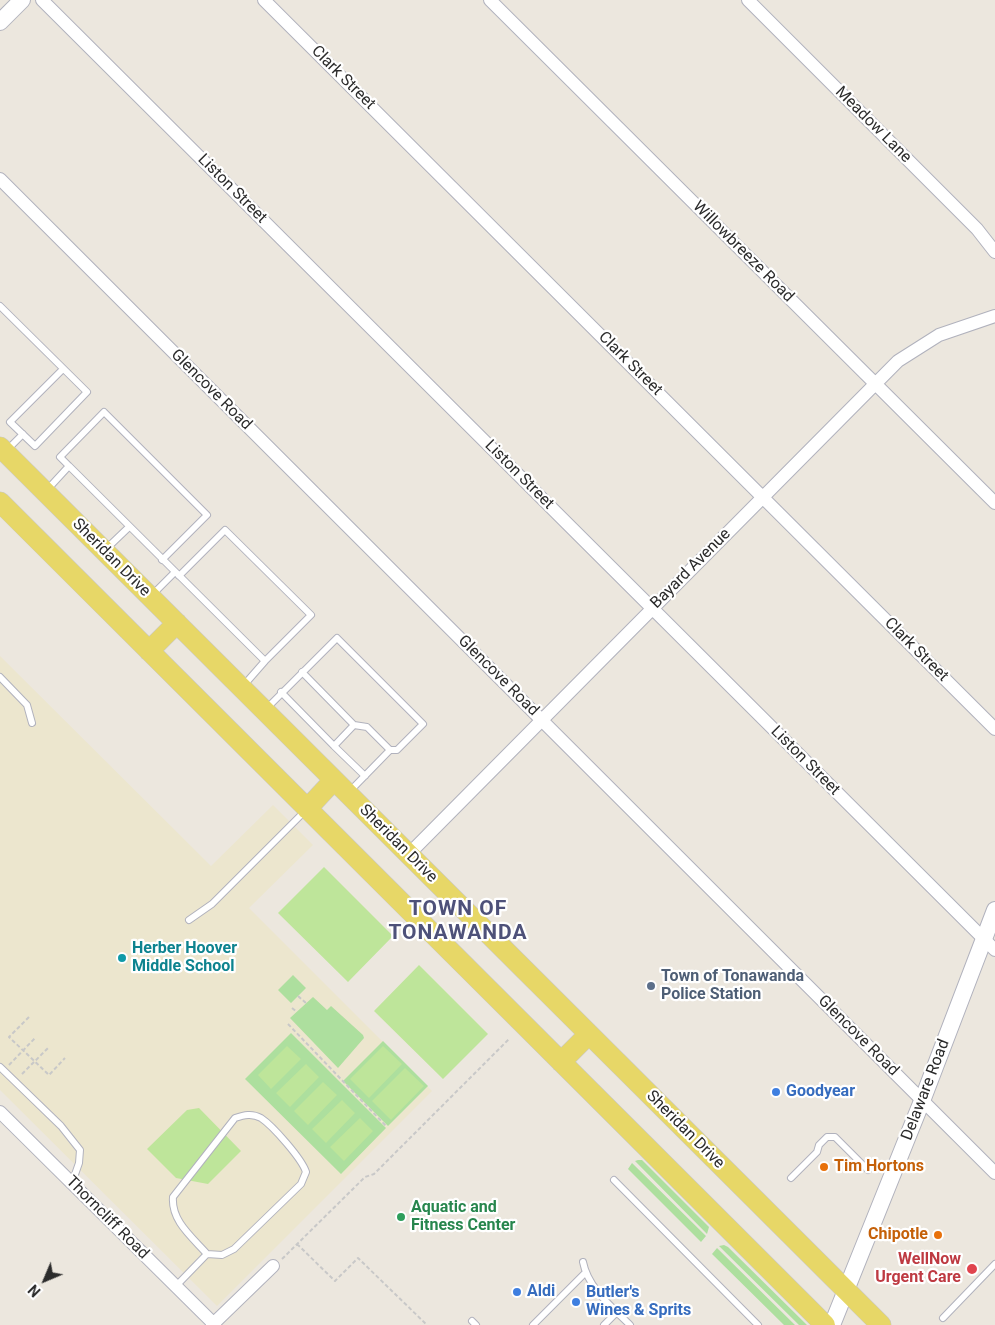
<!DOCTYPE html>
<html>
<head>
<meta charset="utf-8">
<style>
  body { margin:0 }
  #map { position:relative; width:995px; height:1325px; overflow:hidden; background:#ece7de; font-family:Roboto,sans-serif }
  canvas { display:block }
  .north { position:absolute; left:20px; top:1255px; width:50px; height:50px; -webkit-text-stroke:4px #fff; paint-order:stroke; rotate:225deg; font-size:14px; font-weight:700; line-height:20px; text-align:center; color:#2b2b2b }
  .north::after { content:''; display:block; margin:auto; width:18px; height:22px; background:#2b2b2b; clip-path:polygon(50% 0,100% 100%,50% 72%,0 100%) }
</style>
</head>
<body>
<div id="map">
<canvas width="995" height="1325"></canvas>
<div class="north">N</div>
</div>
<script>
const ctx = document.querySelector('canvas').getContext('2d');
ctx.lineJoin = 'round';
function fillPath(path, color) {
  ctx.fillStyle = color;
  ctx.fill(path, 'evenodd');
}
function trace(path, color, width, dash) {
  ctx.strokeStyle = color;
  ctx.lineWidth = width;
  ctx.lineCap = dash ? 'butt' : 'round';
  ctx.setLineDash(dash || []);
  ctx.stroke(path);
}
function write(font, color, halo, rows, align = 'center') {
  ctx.font = font + ' Roboto,sans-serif';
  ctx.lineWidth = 4.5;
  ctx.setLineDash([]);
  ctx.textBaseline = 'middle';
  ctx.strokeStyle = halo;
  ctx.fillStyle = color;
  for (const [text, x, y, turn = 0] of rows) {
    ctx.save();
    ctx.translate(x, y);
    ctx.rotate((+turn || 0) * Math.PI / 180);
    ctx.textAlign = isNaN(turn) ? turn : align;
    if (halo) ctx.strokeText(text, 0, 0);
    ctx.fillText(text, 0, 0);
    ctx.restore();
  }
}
fillPath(new Path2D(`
  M0,656L211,866L273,805L313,845L249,908L432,1091L217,1306L0,1090Z`), '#ece6ce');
fillPath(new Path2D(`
  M293,975L306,988L291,1003L278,990Z
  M313,997L327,1010L331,1006L363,1035L364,1038L338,1068L290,1018Z
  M291,1033L386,1128L341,1174L245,1079Z
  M383,1041L428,1086L388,1126L343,1081Z
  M638,1160H642L709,1227L707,1234L635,1161Z
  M632,1163L706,1236L701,1242L628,1169Z
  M724,1245L728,1247L807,1325H799L719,1246Z
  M717,1248L795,1325H784L712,1254Z`), '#addf9e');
fillPath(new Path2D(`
  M324,867L393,936L348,982L278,913Z
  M419,965L488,1034L443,1079L374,1011Z
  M287,1046L301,1059L271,1089L258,1075Z
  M383,1046L402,1064L369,1098L350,1079Z
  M306,1064L319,1077L290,1107L276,1093Z
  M405,1068L424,1086L391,1120L372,1101Z
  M323,1082L337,1095L308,1125L294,1111Z
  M342,1100L355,1113L326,1143L312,1129Z
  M199,1108L241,1151L208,1184L176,1178L147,1149L187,1110Z
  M360,1118L373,1131L344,1161L330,1147Z`), '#bee59a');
const service = new Path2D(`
  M0,306L87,392L35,446L10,422L63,369
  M6,451L23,434
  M69,466L60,457L104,412L207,515L162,560
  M46,491L69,466L265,661L244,685
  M106,549L129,527
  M179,576L225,530L311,615L265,661
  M153,594L175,572
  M0,677L27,705L32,723
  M281,692L334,746L354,725L302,672
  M267,708L337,638L423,724L397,750H390
  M334,746L365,776
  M350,791L390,750L367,727L354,725
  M189,920L212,904L306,810
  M0,1067L61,1126L80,1150L79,1163L72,1183
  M791,1178L817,1152L819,1145L827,1137H835L868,1170
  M614,1180L758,1325
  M583,1262C588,1288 612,1307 630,1325
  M176,1286L207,1254L222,1255L234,1249L301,1184L306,1172C302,1159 273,1126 261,1118C252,1113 244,1115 235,1118L173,1197C171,1221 192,1237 207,1254
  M943,1318L995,1264
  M472,1321L476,1325
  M533,1325L585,1273
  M604,1325L617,1312`);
const minor = new Path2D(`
  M42,0L995,950
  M264,0L995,729
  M490,0L995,503
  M748,0L977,229L995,252
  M0,179L995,1173
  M409,854L898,361L939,335L995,316
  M0,1112L215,1325
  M212,1325L273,1266`);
const tertiary = new Path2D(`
  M0,22L22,0
  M832,1325L922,1101L995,910`);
const primary = new Path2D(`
  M0,447L881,1325
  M0,502L825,1325
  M149,651L177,623
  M307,809L334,780
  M561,1062L589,1034`);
trace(service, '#b1b2bd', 8);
trace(minor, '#b1b2bd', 14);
trace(tertiary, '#b1b2bd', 18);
trace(primary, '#c8c8c8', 21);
trace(new Path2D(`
  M298,996L306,1003
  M292,1008L297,1012
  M29,1017L9,1037L49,1075L65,1058
  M288,1024L387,1127
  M9,1065L36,1037
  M22,1074L49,1047
  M297,1244L335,1281L358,1258L427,1325
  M282,1259L365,1177L374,1174L509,1039
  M597,1309L603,1315`), '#c8c8c8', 2, [4, 2.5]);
trace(service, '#fff', 6);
trace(minor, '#fff', 12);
trace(tertiary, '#fff', 16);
trace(primary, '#e7d767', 20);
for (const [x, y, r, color] of [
  [122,958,5,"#0f9aa8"],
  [651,986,5,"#5c6f8a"],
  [776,1092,5,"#3f7fe0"],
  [824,1167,5,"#e8710a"],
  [401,1217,5,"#2e9e5b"],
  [938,1235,5,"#e8710a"],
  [972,1269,6,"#e0444e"],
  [517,1292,5,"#3f7fe0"],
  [576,1302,5,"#3f7fe0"]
]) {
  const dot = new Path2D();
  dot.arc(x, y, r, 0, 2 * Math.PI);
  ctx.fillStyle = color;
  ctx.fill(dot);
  trace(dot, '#fff', 2);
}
write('16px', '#2b2b2b', '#fff', [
  ["Clark Street",343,78,45],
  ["Meadow Lane",873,125,45],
  ["Liston Street",232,189,45],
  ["Willowbreeze Road",743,252,45],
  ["Clark Street",630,364,45],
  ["Glencove Road",211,390,45],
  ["Liston Street",519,475,45],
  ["Sheridan Drive",111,558,45],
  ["Bayard Avenue",691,569,-45],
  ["Clark Street",916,650,45],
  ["Glencove Road",498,676,45],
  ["Liston Street",805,761,45],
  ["Sheridan Drive",398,844,45],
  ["Glencove Road",858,1036,45],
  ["Delaware Road",926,1090,-69],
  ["Sheridan Drive",685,1130,45],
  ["Thorncliff Road",107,1218,45]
]);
write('bold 16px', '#0d838f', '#fff', [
  ["Herber Hoover",132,949],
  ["Middle School",132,967]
], 'left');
write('bold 16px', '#4e5e75', '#fff', [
  ["Town of Tonawanda",661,977],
  ["Police Station",661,995]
], 'left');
write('bold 16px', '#366cbe', '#fff', [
  ["Goodyear",786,1092],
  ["Aldi",527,1292],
  ["Butler's",586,1293],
  ["Wines & Sprits",586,1311]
], 'left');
write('bold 16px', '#c56008', '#fff', [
  ["Tim Hortons",834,1167],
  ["Chipotle",928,1235,"right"]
], 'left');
write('bold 16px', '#27864d', '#fff', [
  ["Aquatic and",411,1208],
  ["Fitness Center",411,1226]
], 'left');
write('bold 16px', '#be3a42', '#fff', [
  ["WellNow",961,1260],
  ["Urgent Care",961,1278]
], 'right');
ctx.letterSpacing = '1px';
write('bold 21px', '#4e5179', '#fff', [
  ["TOWN OF",458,910],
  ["TONAWANDA",458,934]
]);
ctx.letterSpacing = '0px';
</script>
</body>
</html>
